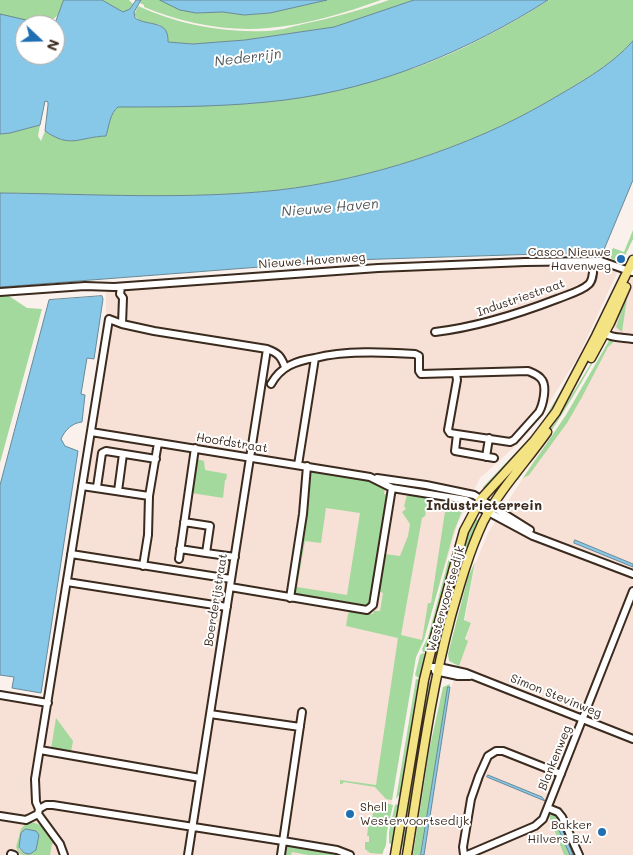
<!DOCTYPE html>
<html>
<head>
<meta charset="utf-8">
<style>
  body { margin:0 }
  #map { position:relative; width:633px; height:855px; overflow:hidden; background:#fbf1ec; font-family:Mali,sans-serif }
  canvas { display:block }
  .north { position:absolute; left:15px; top:15px; width:50px; height:50px; box-sizing:border-box; background:#fff; border:1px solid #b1aaa5; border-radius:50%; rotate:111deg; font-size:14px; font-weight:700; line-height:20px; text-align:center; color:#3b2a1e }
  .north::after { content:''; display:block; margin:auto; width:18px; height:22px; background:#1f6fb2; clip-path:polygon(50% 0,100% 100%,50% 72%,0 100%) }
</style>
</head>
<body>
<div id="map">
<canvas width="633" height="855"></canvas>
<div class="north">N</div>
</div>
<script>
const ctx = document.querySelector('canvas').getContext('2d');
ctx.lineJoin = 'round';
function fillPath(path, color) {
  ctx.fillStyle = color;
  ctx.fill(path, 'evenodd');
}
function trace(path, color, width, dash) {
  ctx.strokeStyle = color;
  ctx.lineWidth = width;
  ctx.lineCap = dash ? 'butt' : 'round';
  ctx.setLineDash(dash || []);
  ctx.stroke(path);
}
function write(font, color, halo, rows, align = 'center') {
  ctx.font = font + ' Mali,sans-serif';
  ctx.lineWidth = 4;
  ctx.setLineDash([]);
  ctx.textBaseline = 'middle';
  ctx.strokeStyle = halo;
  ctx.fillStyle = color;
  for (const [text, x, y, turn = 0] of rows) {
    ctx.save();
    ctx.translate(x, y);
    ctx.rotate((+turn || 0) * Math.PI / 180);
    ctx.textAlign = isNaN(turn) ? turn : align;
    if (halo) ctx.strokeText(text, 0, 0);
    ctx.fillText(text, 0, 0);
    ctx.restore();
  }
}
fillPath(new Path2D(`
  M612,259L617,273L577,359L541,415L522,440L480,478L458,523L423,640L416,657L383,855H0V692L45,700L106,320V283Z
  M633,269V855H424L449,695L471,623L465,620L475,564L488,533L533,462L561,425L580,390L610,344L619,341L611,320Z`), '#f7e0d5');
fillPath(new Path2D(`
  M0,0H64L59,14L50,22V25H25L0,30Z
  M102,0H129L133,4L130,9L123,12Z
  M141,0H160L196,13L223,12L244,15L270,13L327,0H381C345,13 306,25 268,28C228,32 181,23 144,7V5L140,3Z
  M389,0H414L334,27L245,40L193,44L168,42V38L160,25L140,21L134,15L138,6C177,24 222,33 266,31C278,31 291,27 303,24C332,18 361,10 389,0Z
  M549,0H633V41C610,67 576,85 547,102C470,147 367,180 279,190C188,200 92,195 0,193V134L10,133L40,125L38,136L41,141L45,131C71,149 79,137 106,136C109,126 110,113 118,107L226,105L285,100L415,68C462,51 506,27 549,0Z
  M633,230V239L623,260L621,262L612,259L610,255L613,248L624,252Z
  M0,290L27,308L42,309L0,463Z
  M626,298H627L622,332L616,327Z
  M610,339L616,340L608,347L582,397L567,423L529,475L523,478L566,415Z
  M604,342C590,368 575,394 559,419C546,440 530,459 518,480L516,479L554,424Z
  M568,379L570,380L551,413L536,433L483,489V487L539,428Z
  M196,459L204,461L205,470L227,474L226,480H225L223,498L192,493Z
  M310,470L369,479L385,488L384,494L388,495L370,604L367,606L297,597L294,593L307,514L305,510ZM326,508L360,513L347,595L297,587L305,541L321,543Z
  M407,495L428,498L425,516L422,518L401,635L422,640L428,603H431L445,512L442,511L443,501H446L462,511L454,531L424,640L416,657L392,800L386,799L375,787L344,782L342,784H340V780L376,785L398,638L346,626L348,614L351,610L373,614L374,611H380L383,593L379,591L384,554L400,556L408,536L410,524L402,512L406,509L404,506Z
  M473,517L479,521L465,552L464,563L439,656L434,654C445,608 458,562 473,517Z
  M449,558L451,559L426,652H423L422,649L428,637Z
  M475,562L464,620L471,623L465,639L468,641L459,666L449,661L448,654L468,577Z
  M423,653L425,654L420,678L417,677L415,675L420,655Z
  M416,679L420,680L400,794L396,799Z
  M426,681L433,683L405,847L399,846Z
  M450,684L421,855H413L429,751L443,687Z
  M56,718L73,741L71,752L51,749Z
  M385,803L393,805L387,831L386,845L382,854L370,853L365,849V842H369V836H367L369,820L372,821L373,813L369,812C371,805 378,805 385,803Z
  M398,804H399L393,845L389,843V832L395,805Z
  M552,813L557,814L560,819L575,855H564L549,816Z
  M27,822C42,822 49,832 56,843L52,844L50,855H22L19,853L16,847L21,829ZM26,829L36,831L39,835L36,850L30,854H24L19,849Z
  M286,846C306,849 326,849 344,855H308L292,852L291,855H285Z`), '#a3d99c');
const water = new Path2D(`
  M64,0H102L123,12L130,9L136,0H141L134,12L135,18C149,27 169,19 168,42L193,44L245,40L334,27L414,0H548C468,51 379,88 285,100C229,107 173,107 118,107C110,113 109,126 106,136C79,137 71,149 45,131L48,105V102L45,101L40,125L10,133L0,134V14L48,25H25V55H55L56,21Z
  M160,0H327L270,13L244,15L223,12L196,13L180,10Z
  M633,41V180L603,252L351,260L0,287V193C93,194 187,200 279,190C367,180 470,147 547,102C576,85 610,67 633,41Z
  M102,296L103,299L94,359L87,358L81,394L85,395L82,422C72,423 65,430 61,439L65,446L78,451L41,693L12,688L14,677L0,675V485L49,300Z
  M575,540L633,564V567L574,543Z
  M448,687H450L424,855H421Z
  M488,775L542,797L545,801L487,777Z
  M559,825L561,826L573,855H570L558,828Z
  M26,829L36,831L39,835L36,850L30,854L24,853L19,847L21,833Z`);
fillPath(water, '#87c8e8');
trace(water, '#698997', 1);
const minor = new Path2D(`
  M0,292L85,286L114,287L378,268L525,262L601,261L632,272
  M122,324L154,331L267,349C278,353 281,356 285,367
  M602,330C608,339 623,337 633,339
  M435,332C477,327 518,314 557,299C567,295 582,291 589,284C594,279 593,268 594,261
  M271,384C281,366 296,361 315,358
  M91,432L370,477L392,488L466,500L533,536L633,574
  M457,434L455,451L494,458
  M486,457L489,438
  M298,465L315,358C344,350 385,352 415,354L419,356V371L421,374L528,371C533,373 539,375 542,380C547,387 543,405 539,412L514,440L510,442L450,433L448,430L457,380L456,374
  M377,478L426,485L474,495L530,530
  M82,486L149,496
  M97,487L102,453L106,451L156,459
  M118,491L123,454
  M180,549L206,553L210,526L184,522
  M206,553L235,557
  M71,554L231,579
  M179,559L195,448
  M143,566L148,535L149,496L158,443
  M67,582L227,607
  M230,587L367,610L373,605L392,488
  M290,598L303,514L307,466
  M427,667H439L466,673L633,739
  M435,671L458,676H470
  M0,695L48,703
  M210,714L300,727
  M40,750L200,778
  M548,808L558,812L562,817L579,855
  M39,809L46,805H53L283,841L337,850L350,855
  M0,816L26,820L38,814
  M11,854L14,855
  M64,855L60,844L38,814L39,809L36,802L35,779L109,319L122,324L123,298L120,294L121,287
  M188,855L267,349
  M281,855L302,712
  M464,855L463,847L471,799L479,776L488,756L496,751H503L561,774
  M467,855L535,826L543,819L633,591`);
const major = new Path2D(`
  M591,358L610,323L626,287
  M395,855L424,680L431,651L464,531L481,499L534,441L556,412L596,336L633,260
  M407,855C420,775 430,694 451,616C460,584 469,552 483,522C500,489 526,462 547,432`);
trace(minor, '#3b2a1e', 10);
trace(major, '#3b2a1e', 11);
trace(minor, '#fff', 6);
trace(major, '#f4e382', 8);
for (const [x, y, r, color] of [
  [621,259,5,"#1f6fb2"],
  [350,814,5,"#1f6fb2"],
  [602,832,5,"#1f6fb2"]
]) {
  const dot = new Path2D();
  dot.arc(x, y, r, 0, 2 * Math.PI);
  ctx.fillStyle = color;
  ctx.fill(dot);
  trace(dot, '#fff', 2);
}
write('12px', '#3b2a1e', '#fff', [
  ["Casco Nieuwe",611,252],
  ["Havenweg",611,266],
  ["Shell",360,807,"left"],
  ["Westervoortsedijk",360,821,"left"],
  ["Bakker",592,825],
  ["Hilvers B.V.",592,839]
], 'right');
write('12px', '#3b2a1e', '#fff', [
  ["Nieuwe Havenweg",312,261,-4],
  ["Industriestraat",521,298,-19],
  ["Hoofdstraat",232,443,9],
  ["Westervoortsedijk",446,599,-74],
  ["Boerderijstraat",216,600,-81],
  ["Simon Stevinweg",556,696,22],
  ["Blankenweg",555,758,-68]
]);
write('italic 14px', '#52595b', '#fff', [
  ["Nederrijn",248,58,-7],
  ["Nieuwe Haven",330,208,-5]
]);
write('bold 14px', '#3b2a1e', '#fff', [
  ["Industrieterrein",484,506]
]);
</script>
</body>
</html>
